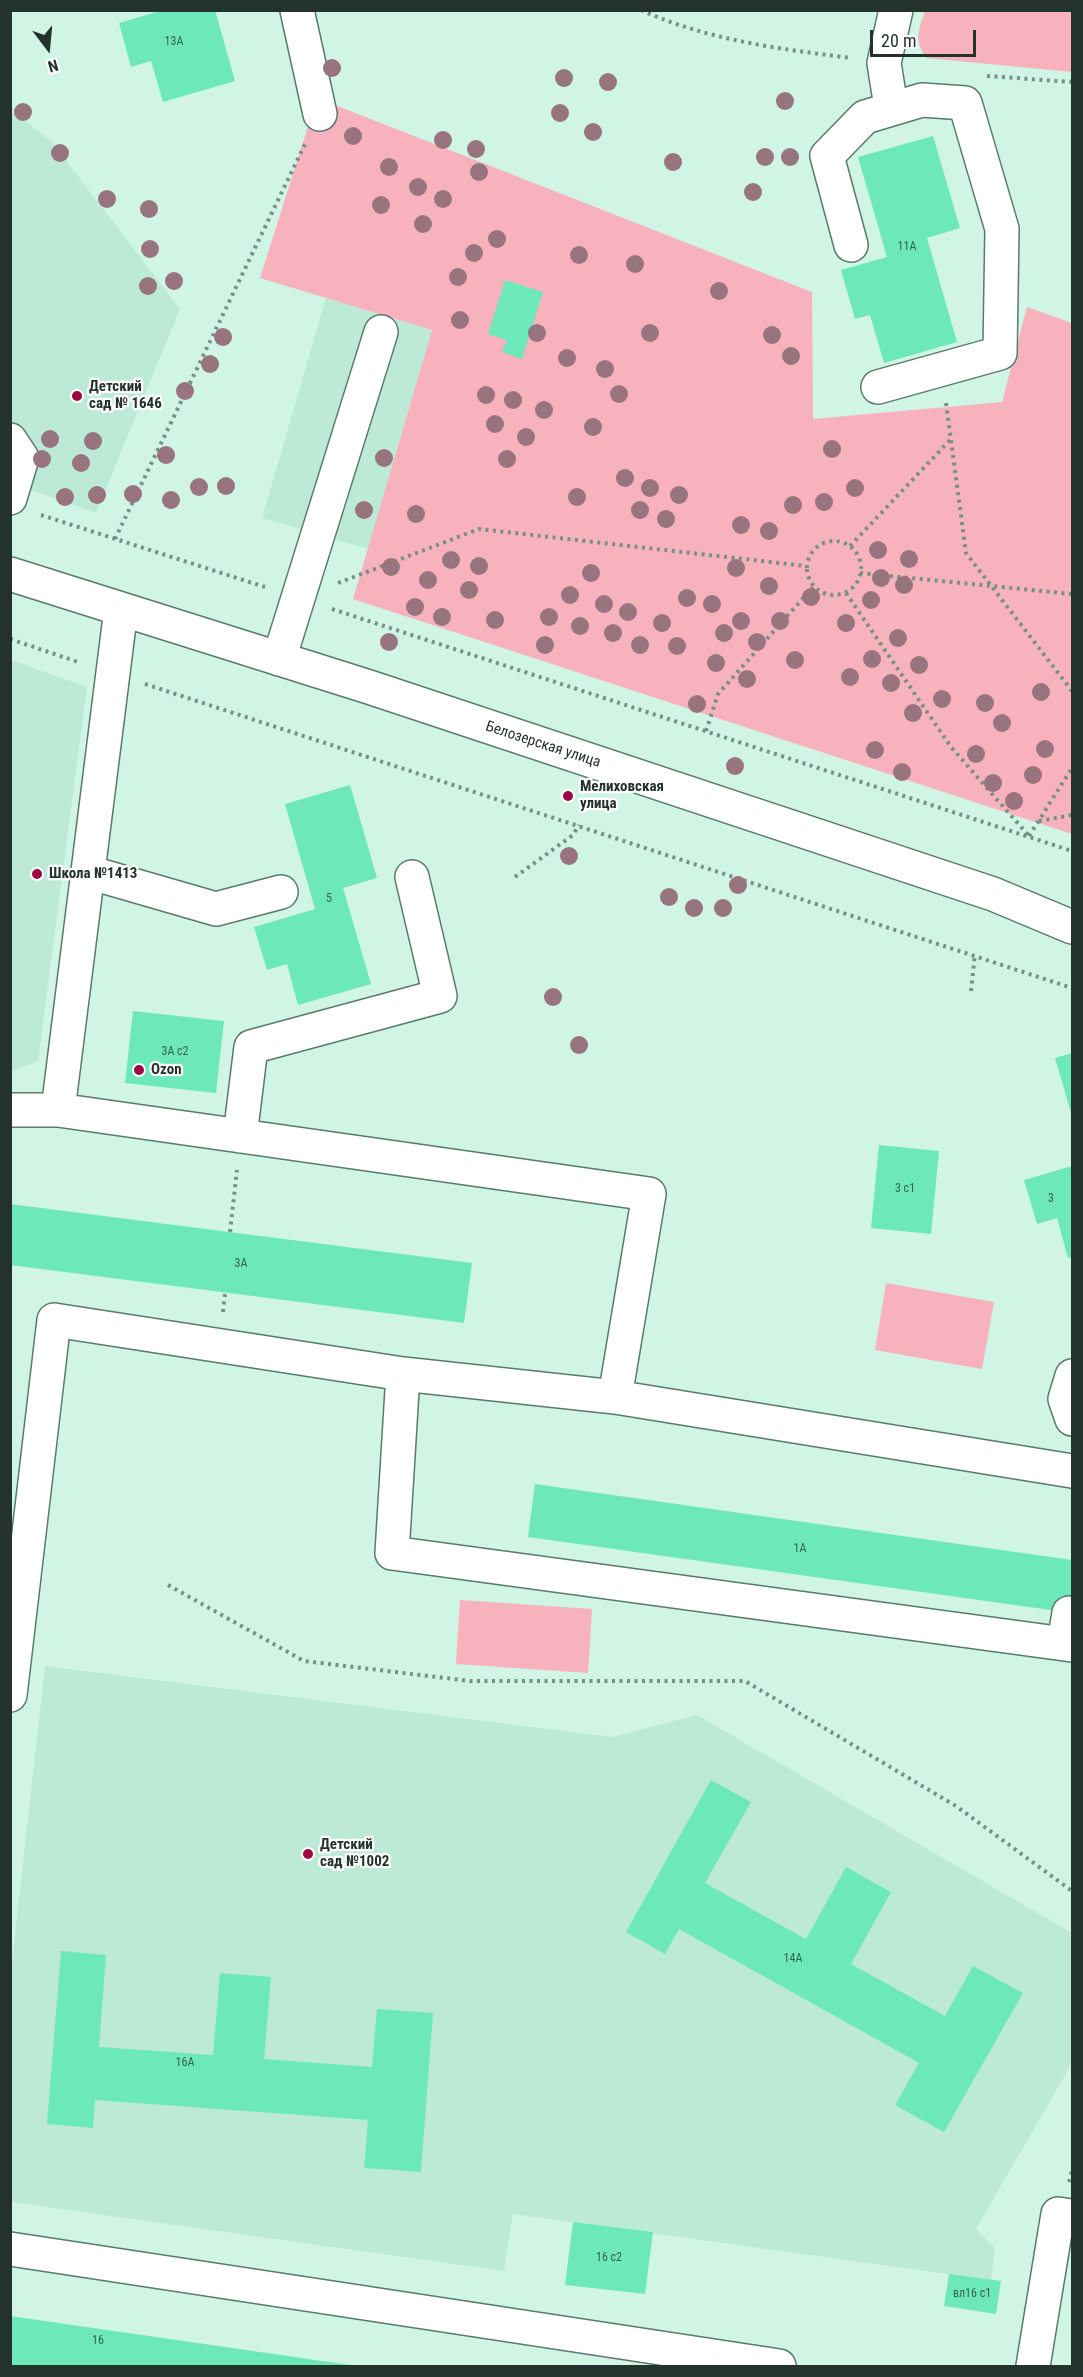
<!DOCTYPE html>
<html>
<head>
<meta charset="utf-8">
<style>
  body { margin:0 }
  #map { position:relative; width:1083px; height:2377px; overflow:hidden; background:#d0f5e5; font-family:"Roboto Condensed",sans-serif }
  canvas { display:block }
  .frame { position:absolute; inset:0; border:12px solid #24322c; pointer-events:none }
  .north { position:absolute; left:18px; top:18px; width:60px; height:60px; -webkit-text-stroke:4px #fff; paint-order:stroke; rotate:164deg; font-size:16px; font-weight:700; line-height:24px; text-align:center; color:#24322c }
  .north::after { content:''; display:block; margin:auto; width:21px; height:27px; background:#24322c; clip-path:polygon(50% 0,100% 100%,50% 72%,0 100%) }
  .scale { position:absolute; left:870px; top:30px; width:106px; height:27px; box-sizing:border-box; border:3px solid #24322c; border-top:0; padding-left:8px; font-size:18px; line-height:21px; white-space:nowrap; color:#24322c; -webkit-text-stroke:4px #fff; paint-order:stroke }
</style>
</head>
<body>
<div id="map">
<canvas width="1083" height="2377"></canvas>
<div class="frame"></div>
<div class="north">N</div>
<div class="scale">20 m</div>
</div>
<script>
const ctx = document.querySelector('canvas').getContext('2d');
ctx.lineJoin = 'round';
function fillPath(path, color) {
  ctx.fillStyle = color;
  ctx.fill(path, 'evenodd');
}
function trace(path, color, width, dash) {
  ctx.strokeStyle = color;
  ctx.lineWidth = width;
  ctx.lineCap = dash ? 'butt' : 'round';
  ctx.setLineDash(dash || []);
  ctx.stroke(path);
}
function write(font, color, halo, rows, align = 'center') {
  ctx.font = font + ' "Roboto Condensed",sans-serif';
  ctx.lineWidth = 4.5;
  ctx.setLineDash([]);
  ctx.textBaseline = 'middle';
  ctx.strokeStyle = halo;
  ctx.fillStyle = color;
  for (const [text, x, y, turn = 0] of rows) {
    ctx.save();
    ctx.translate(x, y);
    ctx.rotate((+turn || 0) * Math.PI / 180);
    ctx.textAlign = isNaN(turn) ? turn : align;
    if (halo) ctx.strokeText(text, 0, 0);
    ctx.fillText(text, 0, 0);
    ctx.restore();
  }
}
fillPath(new Path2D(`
  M10,109L51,141L180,309L96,513L11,483Z
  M326,298L432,330L368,549L262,518Z
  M11,660L87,687L38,1061L11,1072Z
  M45,1666L612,1737L697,1715L1072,1933V2063L976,2229L995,2248L991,2280L513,2214L504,2271L11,2202V1970Z`), '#bdead7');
fillPath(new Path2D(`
  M925,11H1072V72L926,58C914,39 918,32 925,11Z
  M317,98L812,292L813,419L1002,402L1027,307L1072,323V834L353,599L432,330L260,278Z
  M886,1283L994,1302L982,1369L875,1350Z
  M460,1600L592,1609L588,1673L456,1664Z`), '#f8b2bd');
fillPath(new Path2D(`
  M163,10H215L235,81L163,102L151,61L131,67L119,23Z
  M933,136L960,228L927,238L957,342L884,363L870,315L855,319L841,270L887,257L858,157Z
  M505,280L543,292L522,359L502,352L507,340L488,334Z
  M350,785L377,878L343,888L371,984L298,1005L287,964L267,970L254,927L315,909L285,804Z
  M133,1011L224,1021L216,1093L125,1083Z
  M1072,1053V1116L1055,1058Z
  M879,1145L939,1151L931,1234L871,1228Z
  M1072,1166V1257L1068,1258L1057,1218L1037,1224L1024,1180Z
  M10,1204L472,1263L464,1323L10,1265Z
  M535,1484L1072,1560V1613L528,1537Z
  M711,1780L751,1802L705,1883L806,1939L846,1867L891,1892L851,1964L945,2016L973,1966L1023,1993L944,2132L895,2105L919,2063L679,1929L665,1954L626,1932Z
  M61,1951L106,1955L99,2047L213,2055L220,1973L271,1977L264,2059L372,2067L377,2009L433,2013L421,2172L364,2168L368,2120L95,2100L93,2128L47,2124Z
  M573,2222L653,2232L645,2294L565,2285Z
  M949,2274L1001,2281L996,2314L944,2306Z
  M10,2316L350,2365V2366H10Z`), '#6de8bb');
const minor = new Path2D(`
  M297,10L320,114
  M891,107L884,63L896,10
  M851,245L827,156L865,117L922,100L965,103L1002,229L1000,353L878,387
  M10,440L22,458L10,498
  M10,574L369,687L993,894L1072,927
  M279,659L381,332
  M88,872L216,909L281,892
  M10,1110H58L649,1194L615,1397
  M58,1110L121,609
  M240,1136L251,1047L440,996L412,877
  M403,1374L615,1397L1072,1471
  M1072,1376L1065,1399L1072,1419
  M1064,1643L1069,1613
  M10,1695L54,1320L403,1374L392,1553L1072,1645
  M10,2249L779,2366
  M1033,2366L1058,2214L1072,2216`);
trace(minor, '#597a6c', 36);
trace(new Path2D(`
  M641,10C707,40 780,49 851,58
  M987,76L1072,82
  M946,403L966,553L1072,691
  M41,515L265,587
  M115,539L305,144
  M807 568a27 27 0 1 1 54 0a27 27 0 1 1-54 0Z
  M850,546L952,438
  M860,573L1072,594
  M338,583L479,529L806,566
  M846,593L951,747L1029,836
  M332,609L1072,851
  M10,639L81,663
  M145,684L1072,988
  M706,731L718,694L813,587
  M1039,821L1072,815
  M1029,836L1072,768
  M515,877L573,835L579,825
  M971,991L975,954
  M230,1232L237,1170
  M223,1312L225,1293
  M168,1585L304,1661L470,1681H745L956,1806L1072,1891
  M1069,2182L1072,2171`), '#779085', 4, [3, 4.5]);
trace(minor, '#fff', 33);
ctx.fillStyle = '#97747e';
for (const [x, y] of [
  [332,68],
  [564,78],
  [608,82],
  [785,101],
  [23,112],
  [560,113],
  [593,132],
  [353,136],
  [443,140],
  [476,149],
  [60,153],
  [765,157],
  [790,157],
  [673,162],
  [389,167],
  [479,172],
  [418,187],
  [753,192],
  [107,199],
  [443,199],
  [381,205],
  [149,209],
  [423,224],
  [497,239],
  [150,249],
  [474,253],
  [579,255],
  [635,264],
  [458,277],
  [174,281],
  [148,286],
  [719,291],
  [460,320],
  [537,333],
  [650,333],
  [772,335],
  [223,337],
  [791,356],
  [567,358],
  [210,364],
  [605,369],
  [185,391],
  [619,394],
  [486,395],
  [513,400],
  [544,410],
  [495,424],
  [593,427],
  [526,437],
  [50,439],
  [93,441],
  [832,449],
  [166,455],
  [384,458],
  [42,459],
  [507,459],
  [81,463],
  [625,478],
  [226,486],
  [199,487],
  [650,488],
  [855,488],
  [133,494],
  [97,495],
  [679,495],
  [65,497],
  [577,497],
  [171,500],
  [824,502],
  [793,505],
  [364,510],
  [640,510],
  [416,514],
  [666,519],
  [741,525],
  [769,531],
  [878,550],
  [909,559],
  [451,560],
  [479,566],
  [391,567],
  [736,568],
  [591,573],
  [881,578],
  [428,580],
  [904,585],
  [769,586],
  [469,590],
  [570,595],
  [811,597],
  [687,598],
  [871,600],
  [604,604],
  [712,604],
  [415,607],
  [628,612],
  [442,617],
  [549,617],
  [495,620],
  [741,621],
  [780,621],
  [662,623],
  [846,623],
  [580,626],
  [613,633],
  [724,633],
  [898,638],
  [389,642],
  [757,642],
  [545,645],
  [640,645],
  [677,646],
  [872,659],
  [795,660],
  [716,663],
  [919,665],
  [850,677],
  [747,679],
  [891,683],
  [1041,692],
  [942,699],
  [985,703],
  [697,704],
  [913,713],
  [1002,723],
  [1045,749],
  [875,750],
  [976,754],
  [735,766],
  [902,772],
  [1033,775],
  [993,783],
  [1014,801],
  [569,856],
  [738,885],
  [669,897],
  [694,908],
  [723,908],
  [553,997],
  [579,1045]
]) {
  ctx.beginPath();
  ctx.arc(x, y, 9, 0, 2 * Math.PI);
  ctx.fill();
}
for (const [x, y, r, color] of [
  [77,396,6,"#a00341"],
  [568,796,6,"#a00341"],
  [37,874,6,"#a00341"],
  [139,1070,6,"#a00341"],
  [308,1854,6,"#a00341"]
]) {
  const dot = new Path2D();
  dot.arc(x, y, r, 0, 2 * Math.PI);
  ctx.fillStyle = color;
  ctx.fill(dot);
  trace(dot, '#fff', 2);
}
write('12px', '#366050', null, [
  ["13А",174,42],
  ["11А",907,247],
  ["5",329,899],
  ["3А с2",175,1052],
  ["3 с1",905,1189],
  ["3",1051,1199],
  ["3А",241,1264],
  ["1А",800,1549],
  ["14А",793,1959],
  ["16А",185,2063],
  ["16 с2",609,2258],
  ["вл16 с1",972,2294],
  ["16",98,2341]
]);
write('bold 15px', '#24322c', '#fff', [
  ["Детский",89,387],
  ["сад № 1646",89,404],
  ["Мелиховская",580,787],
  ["улица",580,804],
  ["Школа №1413",49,874],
  ["Ozon",151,1070],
  ["Детский",320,1845],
  ["сад №1002",320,1862]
], 'left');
write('15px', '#24322c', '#fff', [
  ["Белозерская улица",543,745,18]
]);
</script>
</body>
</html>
